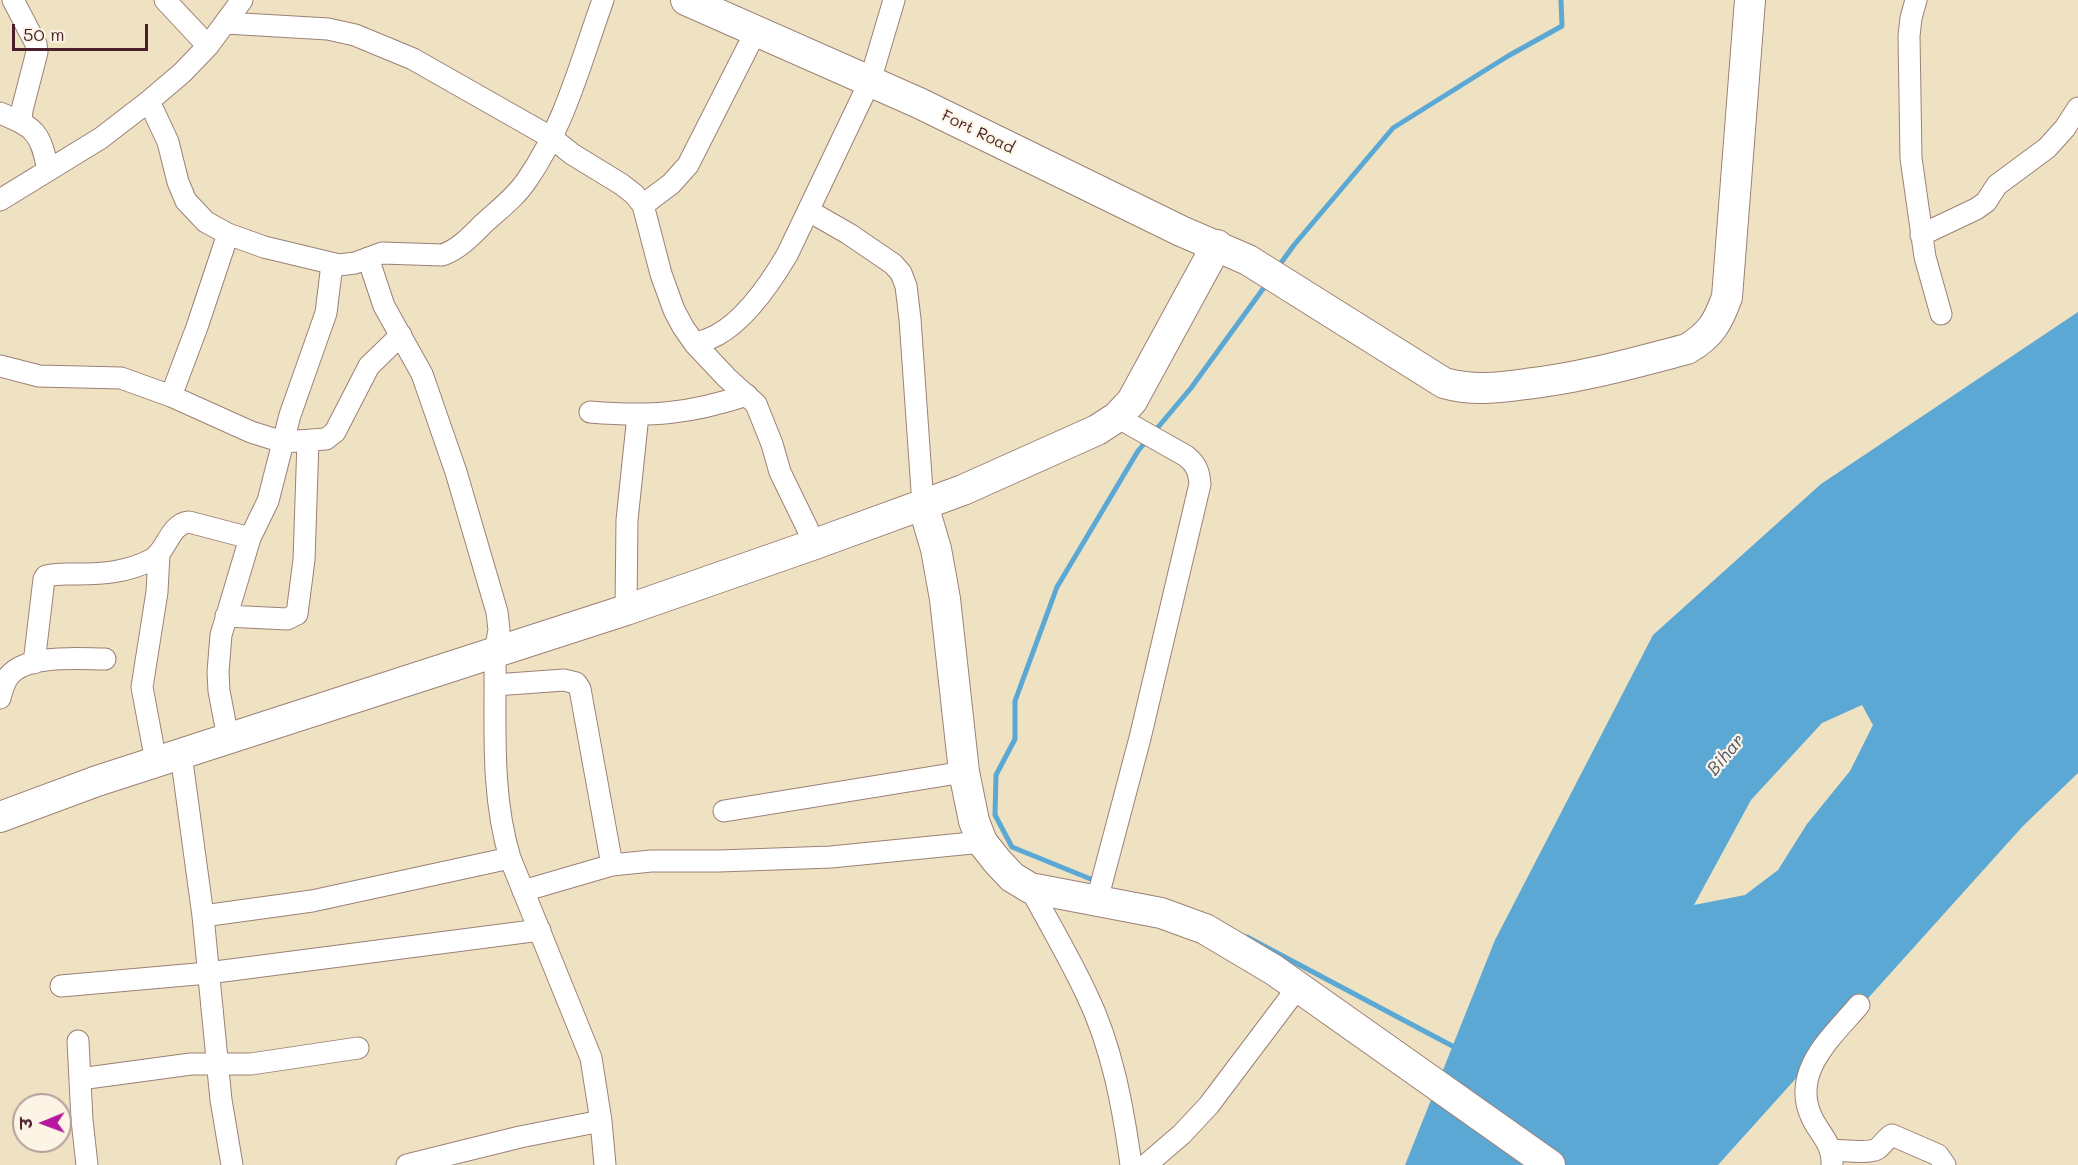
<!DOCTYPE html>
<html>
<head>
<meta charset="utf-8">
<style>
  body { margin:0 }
  #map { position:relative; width:2078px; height:1165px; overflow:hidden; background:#efe2c2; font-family:Mali,"Playpen Sans Deva",sans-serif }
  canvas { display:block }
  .north { position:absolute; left:12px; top:1093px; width:60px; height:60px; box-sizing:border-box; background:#fcf5e5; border:2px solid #b59f9b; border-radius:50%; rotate:269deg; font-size:16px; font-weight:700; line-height:24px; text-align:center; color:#4a1f2b }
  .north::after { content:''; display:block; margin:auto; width:21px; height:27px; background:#b5179e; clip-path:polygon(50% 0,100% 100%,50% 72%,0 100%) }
  .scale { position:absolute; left:12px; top:24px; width:136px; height:27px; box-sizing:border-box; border:3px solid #4a1f2b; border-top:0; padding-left:8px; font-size:18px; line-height:21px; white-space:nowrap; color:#4a1f2b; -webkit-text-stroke:4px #fcf5e5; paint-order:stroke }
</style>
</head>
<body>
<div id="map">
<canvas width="2078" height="1165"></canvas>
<div class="north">उ</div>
<div class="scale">50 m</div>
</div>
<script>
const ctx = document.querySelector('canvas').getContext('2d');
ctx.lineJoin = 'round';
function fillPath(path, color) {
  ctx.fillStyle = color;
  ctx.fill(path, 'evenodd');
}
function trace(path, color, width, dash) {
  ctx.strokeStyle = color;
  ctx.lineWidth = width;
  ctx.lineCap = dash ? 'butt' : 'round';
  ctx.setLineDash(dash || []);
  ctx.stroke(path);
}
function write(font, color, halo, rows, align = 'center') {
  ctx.font = font + ' Mali,sans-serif';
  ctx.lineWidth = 4.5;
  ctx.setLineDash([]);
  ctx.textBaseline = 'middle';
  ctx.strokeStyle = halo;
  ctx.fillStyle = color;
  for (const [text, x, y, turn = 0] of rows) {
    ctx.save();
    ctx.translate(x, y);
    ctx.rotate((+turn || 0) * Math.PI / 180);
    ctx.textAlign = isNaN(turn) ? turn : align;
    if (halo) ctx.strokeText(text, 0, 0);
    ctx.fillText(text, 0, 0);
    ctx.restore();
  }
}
fillPath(new Path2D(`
  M2078,312V773L2023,826L1718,1165H1405L1495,940L1653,635L1821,484ZM1862,705L1873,725L1850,771L1807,824L1778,870L1745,895L1694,905L1751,800L1822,723Z`), '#5ca8d5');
trace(new Path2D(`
  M1278,267L1294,245L1393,128L1508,56L1562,26L1561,0
  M1154,432L1191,388L1268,282
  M1098,882L1012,847L995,815L996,775L1015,739V701L1057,587L1138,451L1148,439
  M1247,937L1458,1049`), '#5ca8d5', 5);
const street = new Path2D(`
  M13,0L36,44L37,52L22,110L21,122
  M165,0L208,46
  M1916,0L1911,18L1909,36L1911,158L1925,257L1941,314
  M226,23L328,29L355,35L413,59L552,138L572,154L621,184L634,194L643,205L661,274L674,310L683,327L695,344L727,378L756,404L772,444L780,472L815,544
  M149,101L168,142L178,182L186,201L206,222L228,234L264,247L339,265L355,263L382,253L442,255C458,250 470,237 482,225C497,211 515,198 527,180C564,127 581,61 603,0
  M0,113C36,128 40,132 48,170
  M0,200L101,138L149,101L182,73L208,46L242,0
  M643,205L671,184L688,165L756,31
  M809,211L849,234L893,264L901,273L906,286L910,319L923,505
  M1921,235L1976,209L1986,202L1997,185L2047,148L2065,128L2078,108
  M368,258L384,306L422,374L456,472L497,612L499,630L495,652C496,721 490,792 510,858L591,1058L601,1121L605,1165
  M695,344C702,341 710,339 717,335C745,320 771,282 787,255L870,81L894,0
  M0,366L39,376L121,378L171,396L251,432L283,442L326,439L335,432L369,366L401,335
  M171,396L197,327L228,234
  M590,412C651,417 689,414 747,395
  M626,610L627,520L638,415
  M226,616L287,619L297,614L304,560L308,441
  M34,663L44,579L46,576C56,573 68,574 78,574C104,574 127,572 151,560C167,552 169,524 189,522L250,538
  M495,685L564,680L576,683L580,689L612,865
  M0,698C2,691 4,682 9,676C26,654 79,659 105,659
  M228,738L219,691L218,672L221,635L250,538L268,501L290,415L326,313L332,264
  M181,754L203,916L221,1100L232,1165
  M156,762L142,687L157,592L159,554
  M724,811L964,772
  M1030,888C1049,923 1069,957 1086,993C1112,1046 1123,1107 1131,1165
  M523,891L612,865L651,861H719L831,857L982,842
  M1097,900L1140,738L1200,484C1199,471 1196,464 1186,456L1117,417
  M203,916L312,901L510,858
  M61,986L208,973L540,930
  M78,1041L82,1120L87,1165
  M80,1079L191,1064H251L358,1048
  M1831,1150C1842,1150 1868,1154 1877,1149C1883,1145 1886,1138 1892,1135L1938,1155L1945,1165
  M407,1165L520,1137L601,1121
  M1146,1165L1182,1134L1209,1105L1298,987
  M1832,1165C1833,1144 1821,1136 1812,1118C1790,1072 1832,1037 1859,1005`);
const secondary = new Path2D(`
  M686,0L919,103L1181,231L1248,260L1444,383C1472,391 1498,388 1526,384C1581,378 1633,363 1687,349C1711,335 1718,322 1727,297L1750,0
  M923,505L936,549L945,599L964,772L974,821L982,842L997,861L1012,877L1030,888L1161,913L1205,929L1274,970L1550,1165
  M0,817L97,781L626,610L815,544L963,490L1097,430L1117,417L1132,401L1217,245`);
trace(street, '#9c8076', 23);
trace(secondary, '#9c8076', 32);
trace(street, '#fff', 21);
trace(secondary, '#fff', 30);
write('16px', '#4a1f2b', '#fcf5e5', [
  ["Fort Road",978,132,26]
]);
write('italic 18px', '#51566f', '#fcf5e5', [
  ["Bihar",1726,755,-50]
]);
</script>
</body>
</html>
